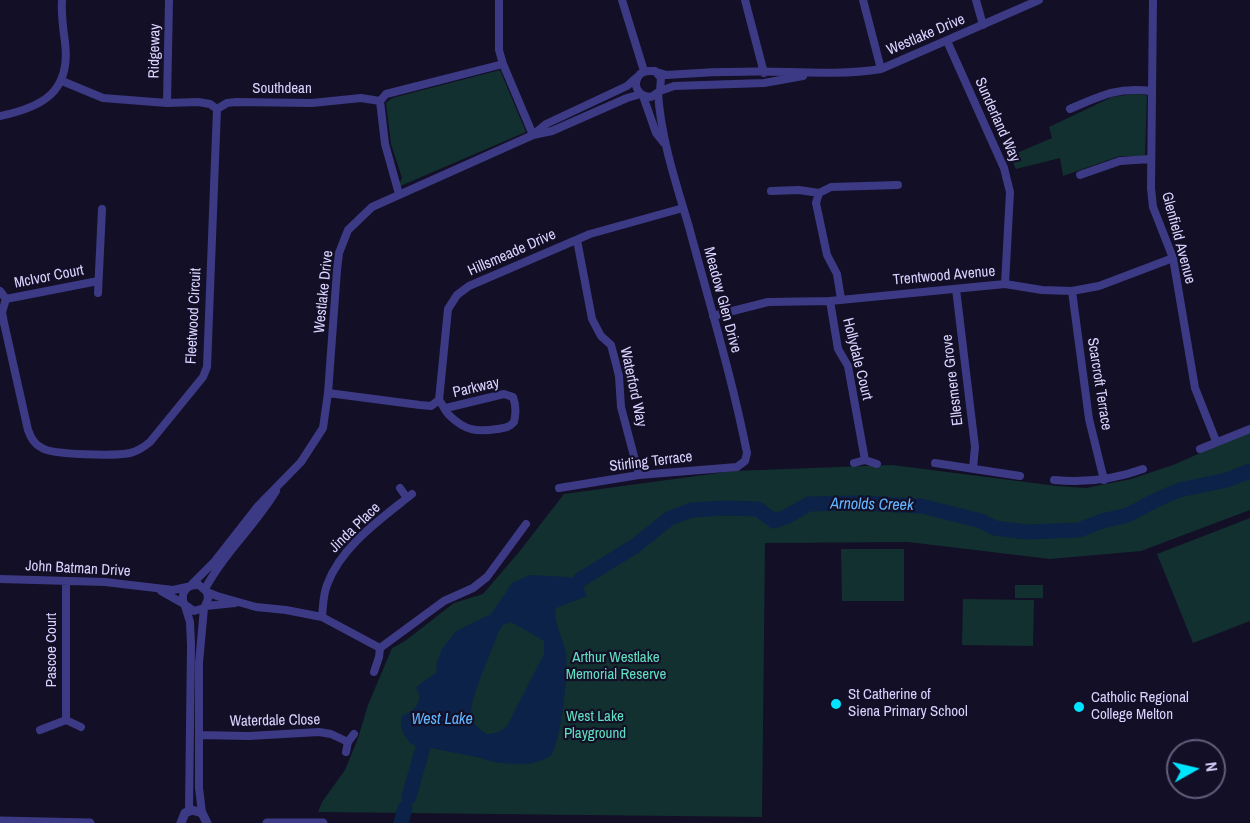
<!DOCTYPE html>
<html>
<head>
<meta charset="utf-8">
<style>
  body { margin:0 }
  #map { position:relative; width:1250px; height:823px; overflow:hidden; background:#130f26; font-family:"Archivo Narrow",sans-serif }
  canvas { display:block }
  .north { position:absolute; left:1166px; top:739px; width:60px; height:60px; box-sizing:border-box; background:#130f26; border:2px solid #625e7d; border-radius:50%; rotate:82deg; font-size:16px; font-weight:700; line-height:24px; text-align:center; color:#d9d4ff }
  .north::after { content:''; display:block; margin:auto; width:21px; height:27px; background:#00e5ff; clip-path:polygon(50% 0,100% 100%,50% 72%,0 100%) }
</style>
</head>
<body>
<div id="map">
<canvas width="1250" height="823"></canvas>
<div class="north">N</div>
</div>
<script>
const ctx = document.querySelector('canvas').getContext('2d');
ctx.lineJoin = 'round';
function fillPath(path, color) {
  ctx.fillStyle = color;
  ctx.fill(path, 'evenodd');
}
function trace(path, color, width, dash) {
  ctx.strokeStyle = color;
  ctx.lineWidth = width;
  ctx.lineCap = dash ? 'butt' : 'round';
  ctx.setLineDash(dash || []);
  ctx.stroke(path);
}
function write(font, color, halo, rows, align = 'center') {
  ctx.font = font + ' "Archivo Narrow",sans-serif';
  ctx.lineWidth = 4.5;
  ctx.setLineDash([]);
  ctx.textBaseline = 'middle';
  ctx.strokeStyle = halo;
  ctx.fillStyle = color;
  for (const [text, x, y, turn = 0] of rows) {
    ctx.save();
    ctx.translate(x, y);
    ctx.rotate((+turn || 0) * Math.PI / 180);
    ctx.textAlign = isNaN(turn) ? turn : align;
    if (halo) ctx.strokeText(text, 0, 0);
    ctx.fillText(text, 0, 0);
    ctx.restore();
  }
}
fillPath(new Path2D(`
  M500,70L526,132L398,187L402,178L391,144L386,103L392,98Z
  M1134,94L1147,95L1145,156H1120L1063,176L1060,158L1016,169L1010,156L1052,138L1049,127L1112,97Z
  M1250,431V510L1141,551L1050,559L908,542L765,543L762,817L318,812L322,802L345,770L358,738L368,705L392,648L405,641L454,603L483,594L519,552L564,494L733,471L892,465L1057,486L1086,488L1131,479L1173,465Z
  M1250,518V621L1193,643L1157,554Z
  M841,549H904V601H842Z
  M1015,585H1043V598H1015Z
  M963,599L1034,600L1033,646L962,645Z`), '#12302f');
fillPath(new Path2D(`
  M530,575L568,577L580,580L587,596L556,608C553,624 563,637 566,653C569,673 561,739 551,756C544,759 536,763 528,764C516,765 491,763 481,758L411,744C404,735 399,728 402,716C414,711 425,701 416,688L420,684L436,673L437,661L442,649L456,631L491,614L512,583ZM511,622L544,641V654L507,726C500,732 495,734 486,734C480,729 472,724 471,716C468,703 493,648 499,631L503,625Z`), '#0c2248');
trace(new Path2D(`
  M580,580L635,546L670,518L692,510L726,508L758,509L774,521L786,517L809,504L858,503L921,506L981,521L995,528L1026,532L1079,530L1102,521L1128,515L1152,502L1179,490L1227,480L1250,471
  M409,797L423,747
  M401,823L405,808`), '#0c2248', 15);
trace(new Path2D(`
  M499,0V50L503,64L533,135
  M622,0L644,71
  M745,0L764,73
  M863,0L881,69
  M976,0L983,25
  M1153,0L1151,188L1153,207L1173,258L1195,388L1216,441
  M947,41L1004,168L1010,192L1005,284
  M655,71L661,78L660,91L651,97C638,96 631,85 640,74C649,68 657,72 666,75C706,72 748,71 788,72C819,73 850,74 881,69L1039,0
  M62,81L103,98L167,103L198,102L210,104L217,109L227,103L236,102L312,103L361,98L380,101L386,94L394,92L503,64
  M660,91L674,86L764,83L803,76
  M643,96L656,133L664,143
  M380,101L385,144L399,194
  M167,103L169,0
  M1070,109C1102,95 1117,87 1152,91
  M0,116C44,107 71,91 65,42C63,28 61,15 62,0
  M534,134L546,124L627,86L636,78
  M1080,175L1120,161L1151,159
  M771,191L799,190L819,193
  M577,240L592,319L601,336L611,345L615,360L619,376L621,407L639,475
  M956,289L975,447L973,468
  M0,291L6,299L2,312L4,323L28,430C31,438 34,444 42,448C52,455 116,456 130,453C138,451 144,447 150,442L203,377L207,367L217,109
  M1072,291L1089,419L1104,480
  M98,293L102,209
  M6,299L98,281
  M841,299L837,274L827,255L816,203L819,193L831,187L898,185
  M830,301L838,349L848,366L865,460
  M713,316L768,302L830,301L1005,284L1042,290L1072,291L1099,286L1173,258
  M328,393L420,405L431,406L439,400
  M439,400L448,309L457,295L469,286L590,234L683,208
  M439,400C443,405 445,411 449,415C465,431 477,432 497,429C504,428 509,428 514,422C516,414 516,405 513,397L504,394L446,408
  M1200,449L1250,429
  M854,463L865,460L877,464
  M935,463L1020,476
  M1054,480C1085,483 1113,480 1143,469
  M400,488L407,498
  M559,488L639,475L737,467L745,461L747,453C732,377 709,302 689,227C676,183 661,139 658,93
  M0,579L105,582L173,590L187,587
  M191,585L215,561L258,506L301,462L323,428L328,393L337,270L339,253L348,230L372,207L533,135L552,131L627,98L641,94
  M205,589C224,553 255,526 276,491
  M161,591L184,604
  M207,592L208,599L204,608L194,611L184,604C180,592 187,584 199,585L207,592L217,596L256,607L286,610L322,617L380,648
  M185,606L190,622L191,645L189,810
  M206,606L235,603
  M322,617C323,607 323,595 327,585C341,546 381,519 412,494
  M374,672L379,657L380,648L444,601L473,588L487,577L526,524
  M66,720V581
  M40,730L66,720L81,727
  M199,735L249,736L319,732L331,734L348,742
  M346,752L348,742L354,734
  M202,813L199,788V663L204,608`), '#3d3a85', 8);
trace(new Path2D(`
  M0,821L90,823
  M181,823L185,813L192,810L202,813L207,823
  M267,823H323`), '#3d3a85', 9);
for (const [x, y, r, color] of [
  [836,704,6,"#00e5ff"],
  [1079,707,6,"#00e5ff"]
]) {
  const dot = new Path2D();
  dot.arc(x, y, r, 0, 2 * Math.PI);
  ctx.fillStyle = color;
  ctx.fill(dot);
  trace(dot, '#130f26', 2);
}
write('15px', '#d9d4ff', '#130f26', [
  ["Westlake Drive",926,35,-23],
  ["Ridgeway",155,51,-89],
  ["Southdean",282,89],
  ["Sunderland Way",997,120,66],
  ["Glenfield Avenue",1178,238,75],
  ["Hillsmeade Drive",512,253,-24],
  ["Trentwood Avenue",944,276,-5],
  ["McIvor Court",49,277,-11],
  ["Westlake Drive",324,292,-84],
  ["Meadow Glen Drive",722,300,75],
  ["Fleetwood Circuit",194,316,-87],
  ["Hollydale Court",857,359,76],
  ["Ellesmere Grove",953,380,-97],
  ["Scarcroft Terrace",1099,384,81],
  ["Waterford Way",633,387,78],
  ["Parkway",476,388,-13],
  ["Stirling Terrace",651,462,-7],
  ["Jinda Place",355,528,-44],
  ["John Batman Drive",78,569,3],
  ["Pascoe Court",52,650,-90],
  ["Waterdale Close",275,721,-1]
]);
write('15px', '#5fe0c0', '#130f26', [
  ["Arthur Westlake",616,658],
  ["Memorial Reserve",616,675],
  ["West Lake",595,717],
  ["Playground",595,734]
]);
write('15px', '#d9d4ff', '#130f26', [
  ["St Catherine of",848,695],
  ["Siena Primary School",848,712],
  ["Catholic Regional",1091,698],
  ["College Melton",1091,715]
], 'left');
write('italic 16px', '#62b6ff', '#130f26', [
  ["Arnolds Creek",872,505,1],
  ["West Lake",442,720]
]);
</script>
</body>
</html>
